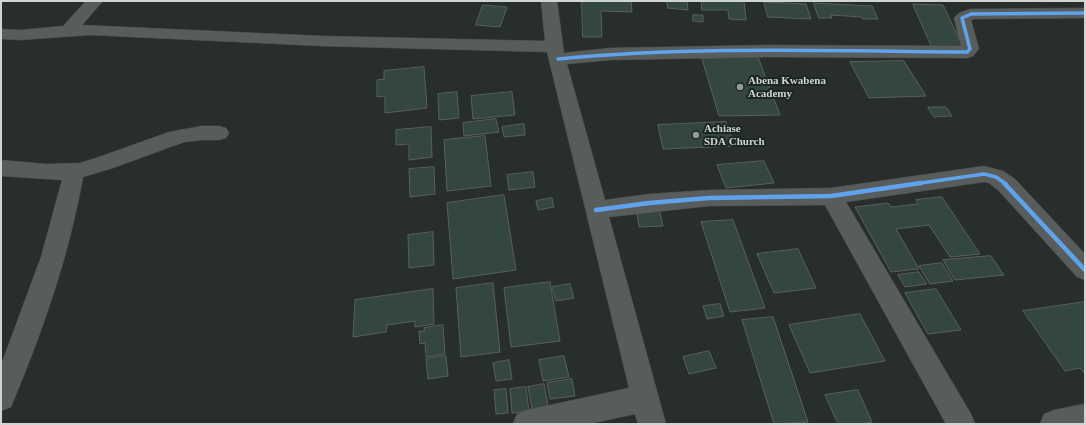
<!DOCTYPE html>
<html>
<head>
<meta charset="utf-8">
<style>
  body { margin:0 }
  #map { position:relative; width:1086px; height:425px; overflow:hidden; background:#282e2d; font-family:"Times New Roman",serif }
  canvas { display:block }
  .frame { position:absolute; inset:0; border:2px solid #cfd5d4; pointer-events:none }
</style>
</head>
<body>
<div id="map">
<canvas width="1086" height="425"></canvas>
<div class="frame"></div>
</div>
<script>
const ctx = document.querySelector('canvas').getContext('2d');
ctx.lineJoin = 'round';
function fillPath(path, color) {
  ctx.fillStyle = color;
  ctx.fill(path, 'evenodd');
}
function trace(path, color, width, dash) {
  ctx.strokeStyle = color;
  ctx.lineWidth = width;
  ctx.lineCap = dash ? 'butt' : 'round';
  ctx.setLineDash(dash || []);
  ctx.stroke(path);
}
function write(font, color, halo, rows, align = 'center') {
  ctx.font = font + ' "Times New Roman",serif';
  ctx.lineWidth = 4;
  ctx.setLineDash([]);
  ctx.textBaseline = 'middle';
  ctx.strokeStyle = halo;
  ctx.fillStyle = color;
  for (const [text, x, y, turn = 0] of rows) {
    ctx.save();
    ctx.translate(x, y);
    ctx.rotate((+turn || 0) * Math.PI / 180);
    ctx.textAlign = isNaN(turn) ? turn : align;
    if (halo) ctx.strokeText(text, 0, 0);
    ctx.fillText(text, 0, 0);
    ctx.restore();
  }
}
const building = new Path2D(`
  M582,1H631L632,12L601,11L602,37H583Z
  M667,1H687L688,10L668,8Z
  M702,1H744L746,20L729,19L728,10H702Z
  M764,2L806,4L811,19L768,17Z
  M814,3L872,6L878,19H863L862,17L831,15L832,18H819Z
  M913,4L943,5L964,49L932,47Z
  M483,5L507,7L500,27L476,25Z
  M693,15H703V22L693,21Z
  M758,57L780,115L719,116L702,59Z
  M904,61L926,96L869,98L850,62Z
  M424,67L427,108L385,113V96L377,97V80L384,79V71Z
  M457,92L459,118L439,120L438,94Z
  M512,92L515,115L473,119L471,96Z
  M928,107H946L952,116L934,117Z
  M496,119L499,132L464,136L463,123Z
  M726,122L735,146L663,149L658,125Z
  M524,124L525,135L504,137L502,127Z
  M431,127L432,157L409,160V144L396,145V130Z
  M485,136L491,186L447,191L444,140Z
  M764,161L774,183L726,188L717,165Z
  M434,167L435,194L410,197L409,169Z
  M533,172L535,187L509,190L507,175Z
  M504,195L516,270L453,279L447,203Z
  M942,197L980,254L950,257L929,225L896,229L919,269L891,272L855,207L888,203L891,207L918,204L916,200Z
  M552,198L554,207L538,210L536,201Z
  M660,212L663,226L639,227L637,213Z
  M733,220L765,308L730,312L701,222Z
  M433,232L434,265L409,268L408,235Z
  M798,249L816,288L774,293L757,254Z
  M991,256L1004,275L955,280L943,260Z
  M942,263L953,281L930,284L919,266Z
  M919,272L927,284L905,287L898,275Z
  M550,282L560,341L511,347L504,288Z
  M493,283L500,352L461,357L456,288Z
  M570,284L574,298L556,301L552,287Z
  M433,289L434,324L415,327V321L387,325L386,332L353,337L355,300Z
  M936,289L961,330L928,334L905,293Z
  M1085,302V374L1080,368L1065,371L1023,311Z
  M720,304L724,316L707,319L703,306Z
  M860,314L885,361L810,373L789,325Z
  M773,317L808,422L774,424L742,320Z
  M443,325L445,354L426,357L425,343L420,344L419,331H425L424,328Z
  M709,351L716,368L689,374L683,357Z
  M446,356L448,376L428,379L426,359Z
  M564,356L569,377L543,381L539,360Z
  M509,360L512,379L496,381L493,363Z
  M572,379L575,396L550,399L547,383Z
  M544,384L548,406L532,409L528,387Z
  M526,387L529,411L512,413L510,389Z
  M506,389L508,413L496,414L494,390Z
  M858,390L872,422L859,424H838L825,395Z`);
fillPath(building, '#334740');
trace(building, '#5b5e5d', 1);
const minor = new Path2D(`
  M86,1H103L82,25L322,36L545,41L541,1H557L564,53L610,48L767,45L961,46L954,18C958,12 964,11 971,9L1085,8V18L974,19L971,20L979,49L973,56L967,58L767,57L610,60L567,64L605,200L649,194L709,190L831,188L984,166L1003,171L1015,179L1085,254V280L1077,277L999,191L989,183L984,182L846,202L971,414L975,424H946L825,205L709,206L609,217L666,424H638L635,414L589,424H513L517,414L527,410L629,388L547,52L322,46L90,35L20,40L1,39V29L20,30L63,26Z
  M202,126H219L226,128L229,133L226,138L219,140H202L185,142L173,146L113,168L83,177C69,257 42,333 11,407L1,411V365L41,257L62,180L1,176V160L46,164L80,163L99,157L169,132Z
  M1085,404V424H1040L1044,414L1054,410Z`);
trace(minor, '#474b4a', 1);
fillPath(minor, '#585c5b');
trace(new Path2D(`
  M558,59C693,46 831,51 967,52L970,49L962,18L971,14L1085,13
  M914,184L984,174L996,177L1006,184`), '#60a3ed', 3.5);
trace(new Path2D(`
  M1004,183L1085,270
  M596,210L649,203L709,198L831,196L921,183`), '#60a3ed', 4.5);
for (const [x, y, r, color] of [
  [740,87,4,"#959b9a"],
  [696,135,4,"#959b9a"]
]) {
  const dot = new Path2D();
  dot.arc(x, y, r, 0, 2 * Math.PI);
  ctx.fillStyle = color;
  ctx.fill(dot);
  trace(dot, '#1c2624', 1.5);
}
write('bold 11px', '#cfd5d4', '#1c2624', [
  ["Abena Kwabena",748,81],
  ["Academy",748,94],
  ["Achiase",704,129],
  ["SDA Church",704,142]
], 'left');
</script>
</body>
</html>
